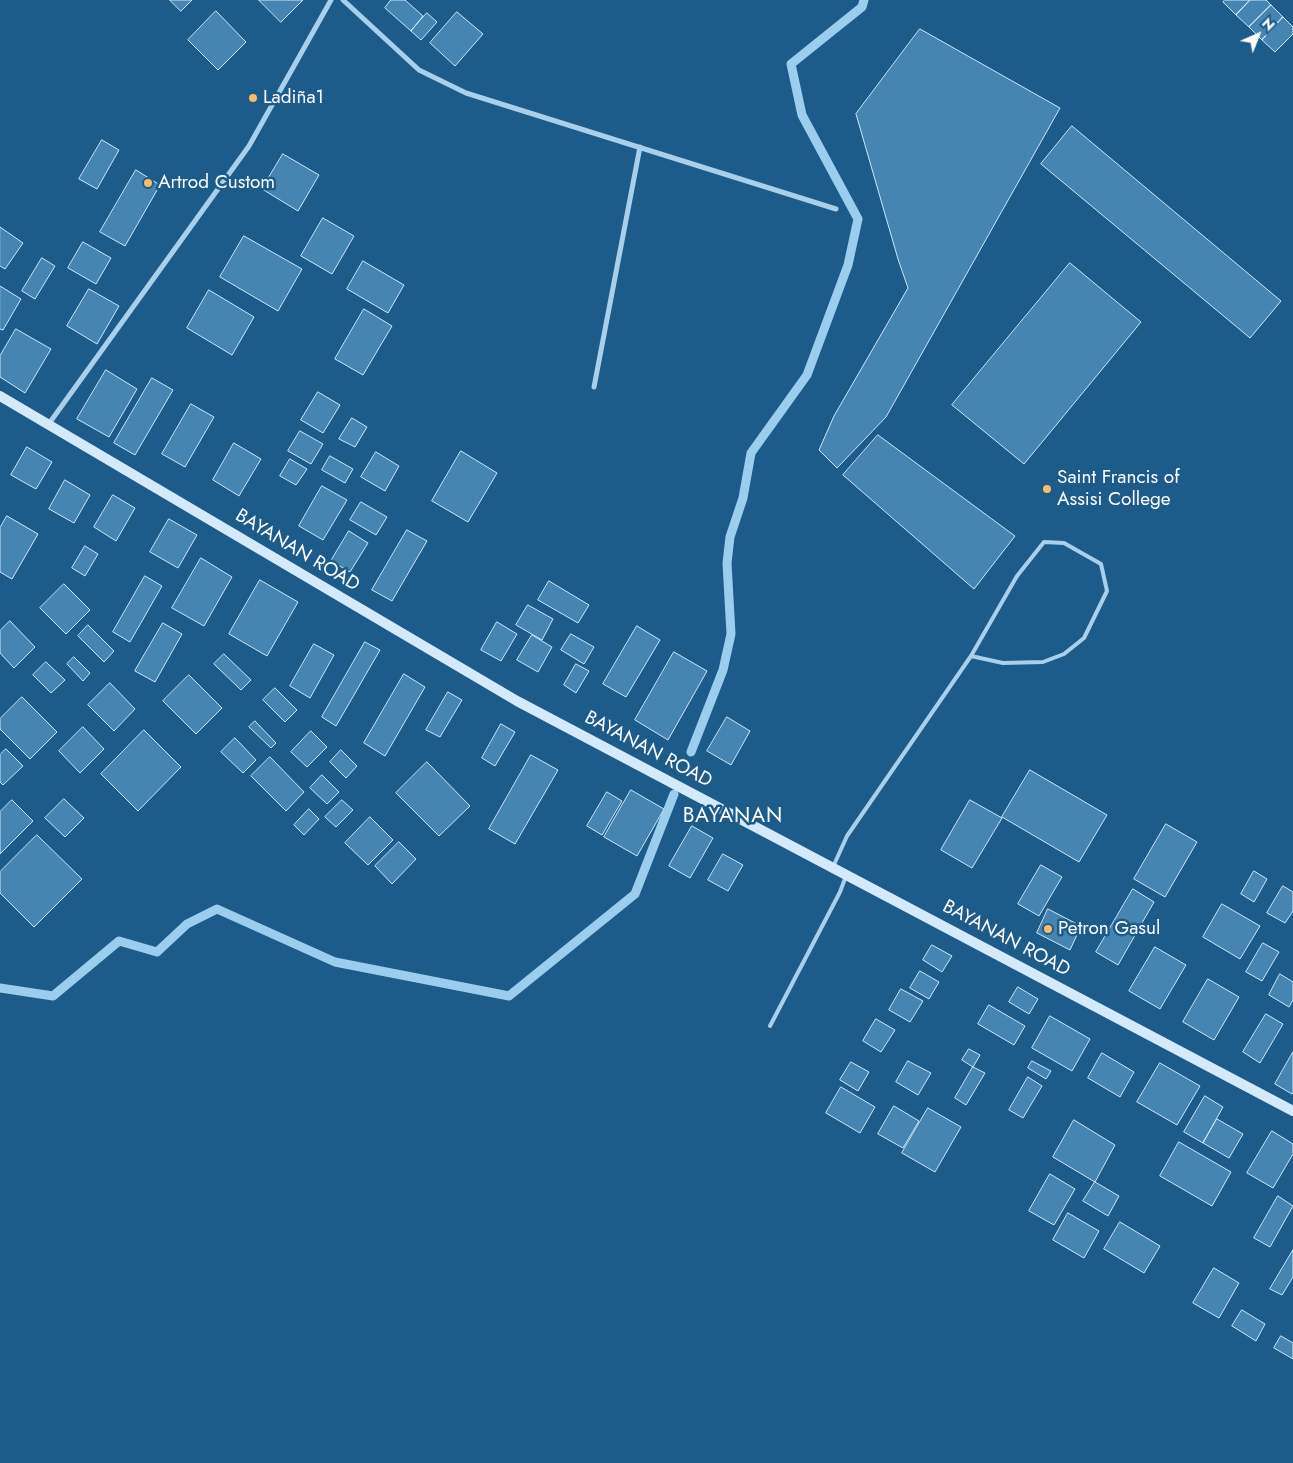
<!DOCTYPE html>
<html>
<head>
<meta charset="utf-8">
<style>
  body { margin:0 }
  #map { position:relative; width:1293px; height:1463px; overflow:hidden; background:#1d5b8a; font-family:Jost,sans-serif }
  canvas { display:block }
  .north { position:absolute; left:1233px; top:10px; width:50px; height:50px; -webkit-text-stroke:4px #1d5b8a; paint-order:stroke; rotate:44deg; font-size:14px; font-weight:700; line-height:20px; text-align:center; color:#fff }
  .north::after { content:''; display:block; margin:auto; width:18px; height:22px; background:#fff; clip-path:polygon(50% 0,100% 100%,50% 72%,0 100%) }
</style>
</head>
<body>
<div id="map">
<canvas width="1293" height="1463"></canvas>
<div class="north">N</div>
</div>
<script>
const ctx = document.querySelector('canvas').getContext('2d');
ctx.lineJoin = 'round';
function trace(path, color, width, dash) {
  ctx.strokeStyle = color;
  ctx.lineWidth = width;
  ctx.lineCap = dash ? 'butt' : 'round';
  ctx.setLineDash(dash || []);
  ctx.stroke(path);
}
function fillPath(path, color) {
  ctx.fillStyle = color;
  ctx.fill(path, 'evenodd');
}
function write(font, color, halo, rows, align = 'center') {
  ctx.font = font + ' Jost,sans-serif';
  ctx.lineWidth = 5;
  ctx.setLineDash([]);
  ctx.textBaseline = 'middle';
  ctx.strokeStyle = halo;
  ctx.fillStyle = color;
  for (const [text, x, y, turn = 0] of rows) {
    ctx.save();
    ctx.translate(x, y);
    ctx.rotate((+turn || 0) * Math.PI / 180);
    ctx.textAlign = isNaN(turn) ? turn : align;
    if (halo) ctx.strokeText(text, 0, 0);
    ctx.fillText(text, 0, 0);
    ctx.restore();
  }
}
trace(new Path2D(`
  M691,752L723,670L731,634L727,563L730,537L743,498L751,453L807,375L848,265L858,219L802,115L791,64L862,7L864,0
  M0,988L53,996L119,941L157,952L187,924L217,909L335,962L509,996L635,894L674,794`), '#9bcdee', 9);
const building = new Path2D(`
  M170,0H192L181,11Z
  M259,0H303L281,22Z
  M391,0H405L423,16L411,31L385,8Z
  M1225,0H1250L1236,15L1223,2Z
  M1250,0H1266L1271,5L1249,27L1236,15Z
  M1271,5L1283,17L1262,40L1249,27Z
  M216,11L246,42L218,70L188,40Z
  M457,12L483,34L455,66L430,43Z
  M427,13L437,22L421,40L411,31Z
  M1283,17L1293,27V34L1275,52L1262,40Z
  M920,29L1060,108L886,417L837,468L819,450L834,416L908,288L898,259L856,114Z
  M1072,126L1281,301L1250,338L1041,164Z
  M102,140L119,150L97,189L79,179Z
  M283,154L319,175L298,211L262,189Z
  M136,170L160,185L125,246L100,232Z
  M323,218L354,236L332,274L301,256Z
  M0,227L23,243L5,269L0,266Z
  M244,236L302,269L278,311L220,277Z
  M83,242L111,258L96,284L68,268Z
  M42,258L55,266L35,299L22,291Z
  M363,261L404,285L388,313L347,289Z
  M1070,263L1141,322L1024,464L952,405Z
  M0,286L21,299L3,330L0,329Z
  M89,289L119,306L97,344L67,326Z
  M209,290L254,317L232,355L187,328Z
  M364,309L392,326L363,375L335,359Z
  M16,329L51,349L25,393L0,377V356Z
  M106,370L137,389L109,437L77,419Z
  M152,378L173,390L135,455L114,443Z
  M318,392L340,405L323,433L301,420Z
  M191,404L214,417L185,467L162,454Z
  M352,418L367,427L355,447L339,439Z
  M300,431L323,444L311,464L288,451Z
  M878,435L1015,536L974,589L843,475Z
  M234,443L261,459L239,496L213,480Z
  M27,447L52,462L36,489L11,475Z
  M461,451L497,473L468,522L432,501Z
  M376,452L399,466L385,491L361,477Z
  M330,456L353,469L345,483L322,470Z
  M290,459L307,469L296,485L280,476Z
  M65,480L90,495L74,523L49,509Z
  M322,486L347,500L323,540L299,526Z
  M113,495L135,508L116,541L94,527Z
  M361,502L387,517L376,535L350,520Z
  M7,516L38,534L12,579L0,572V528Z
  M169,519L197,535L178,568L150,552Z
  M407,530L427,541L392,601L372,590Z
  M349,531L368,543L350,572L331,561Z
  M85,546L98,554L85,576L72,568Z
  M201,558L232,577L204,626L172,608Z
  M145,576L162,586L130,642L113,632Z
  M260,580L298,602L267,656L229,634Z
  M549,581L589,605L578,623L538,600Z
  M64,584L90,610L66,634L40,608Z
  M528,605L553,619L542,640L516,625Z
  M10,621L35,647L14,668L0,653V631Z
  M497,622L517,634L501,661L481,650Z
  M163,623L182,634L155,682L135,671Z
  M88,625L114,651L104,662L78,636Z
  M637,626L660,640L626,697L603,684Z
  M571,634L594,647L584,664L561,650Z
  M532,635L552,647L538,672L517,660Z
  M365,642L380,650L336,726L322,717Z
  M314,644L334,655L310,698L290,686Z
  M674,652L707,671L668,740L635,720Z
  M224,654L251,680L241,690L214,664Z
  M74,657L90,673L83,681L67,664Z
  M46,662L65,680L51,693L33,675Z
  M576,664L589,671L576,693L564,685Z
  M404,674L425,687L385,756L364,743Z
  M189,675L222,708L196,734L163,701Z
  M110,683L135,709L114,731L88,705Z
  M275,688L297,710L285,722L263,700Z
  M448,692L462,700L440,737L426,730Z
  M22,697L57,732L30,759L0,729V719Z
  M727,717L750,731L731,765L707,751Z
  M255,721L276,743L271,748L249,727Z
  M501,724L515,732L495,766L482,758Z
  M83,727L104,749L80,773L59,751Z
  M144,730L181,767L138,811L101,774Z
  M311,731L327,747L307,767L291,752Z
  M235,738L256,760L243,773L221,752Z
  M6,749L23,766L3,785L0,782V755Z
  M341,750L357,766L346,778L330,762Z
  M531,755L558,770L515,844L489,829Z
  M270,757L304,792L286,811L251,776Z
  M427,762L470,806L439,836L396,793Z
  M1030,770L1107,815L1079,862L1002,817Z
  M322,775L339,792L327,804L310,788Z
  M631,790L664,809L637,856L604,837Z
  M607,792L622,801L602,835L587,826Z
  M64,799L84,818L65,837L45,818Z
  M12,800L33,821L0,854V812Z
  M342,800L353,810L336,827L325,817Z
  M970,800L1002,818L972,868L941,850Z
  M309,809L319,819L304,835L294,825Z
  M370,817L393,840L368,865L345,843Z
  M1166,824L1197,842L1165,897L1134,879Z
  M692,826L713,838L690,878L669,866Z
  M37,835L82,879L34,927L0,893V872Z
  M399,842L416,859L392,884L375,866Z
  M723,854L743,865L728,891L708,880Z
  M1041,865L1062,877L1039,916L1018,904Z
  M1254,871L1267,879L1254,902L1241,894Z
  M1283,886L1293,892V911L1285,923L1267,913Z
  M1133,889L1154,902L1118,965L1096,952Z
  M1222,904L1260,926L1240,959L1203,937Z
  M1048,909L1081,926L1070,950L1037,933Z
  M1263,943L1279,952L1262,981L1246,972Z
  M932,945L952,956L942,972L923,960Z
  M1155,947L1186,965L1160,1009L1129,991Z
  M920,971L939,982L929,999L910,988Z
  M1280,974L1293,982V1000L1289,1007L1269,995Z
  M1208,979L1239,997L1214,1040L1183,1022Z
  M1018,987L1038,999L1029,1014L1009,1002Z
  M901,989L923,1001L910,1022L889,1010Z
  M989,1005L1025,1026L1014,1045L978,1024Z
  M1266,1014L1283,1024L1260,1063L1243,1052Z
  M1050,1016L1090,1039L1072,1071L1032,1048Z
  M876,1019L895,1030L881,1052L863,1041Z
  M969,1049L980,1055L973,1067L962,1060Z
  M1293,1052V1093L1292,1094L1275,1084Z
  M1102,1053L1134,1072L1120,1097L1088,1078Z
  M908,1061L931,1073L918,1095L896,1082Z
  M1032,1061L1051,1071L1046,1079L1028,1068Z
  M851,1062L869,1072L858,1091L840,1080Z
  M1160,1063L1200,1086L1177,1125L1137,1102Z
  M973,1067L985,1073L966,1105L955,1098Z
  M1028,1077L1042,1086L1023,1118L1009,1110Z
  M841,1087L875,1107L860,1133L826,1113Z
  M1205,1096L1223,1107L1203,1143L1184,1132Z
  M894,1106L919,1121L903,1148L878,1134Z
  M928,1108L961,1127L935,1172L902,1153Z
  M1217,1119L1243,1134L1229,1158L1203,1143Z
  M1074,1120L1115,1145L1095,1182L1053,1157Z
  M1272,1131L1293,1144V1154L1273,1188L1247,1173Z
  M1179,1142L1231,1172L1212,1206L1160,1176Z
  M1050,1174L1075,1189L1054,1225L1029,1211Z
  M1095,1182L1119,1196L1108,1216L1083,1201Z
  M1278,1196L1293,1206L1270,1247L1254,1238Z
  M1068,1213L1099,1231L1084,1258L1053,1240Z
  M1120,1222L1160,1246L1144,1273L1104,1249Z
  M1293,1250V1277L1282,1295L1270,1289Z
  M1214,1268L1239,1283L1219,1318L1193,1303Z
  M1242,1310L1265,1324L1256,1341L1232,1326Z
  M1281,1336L1293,1343V1359L1274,1348Z`);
fillPath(building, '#4685b2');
trace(building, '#cde7f9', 1);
trace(new Path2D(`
  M833,867L847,836L971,656L1017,576L1044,542L1064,543L1101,564L1107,591L1084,638L1064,654L1043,662L1003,663L971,656
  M770,1026L840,892L846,876`), '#a8d0ec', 4);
trace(new Path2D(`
  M343,0L419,70L466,93L836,209
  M594,387L640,147
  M48,425L249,146L331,0`), '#a8d0ec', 5);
trace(new Path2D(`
  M0,396L517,701L1293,1111`), '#d4e9f9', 10);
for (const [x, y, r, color] of [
  [253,98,5,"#fbbc67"],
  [148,183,5,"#fbbc67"],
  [1047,489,5,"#fbbc67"],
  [1048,929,5,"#fbbc67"]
]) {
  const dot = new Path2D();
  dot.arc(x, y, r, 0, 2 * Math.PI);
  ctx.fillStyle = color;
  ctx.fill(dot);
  trace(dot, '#1d5b8a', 2);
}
write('19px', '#fff', '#1d5b8a', [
  ["Ladiña1",263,98],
  ["Artrod Custom",158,183],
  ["Saint Francis of",1057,478],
  ["Assisi College",1057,500],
  ["Petron Gasul",1058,929]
], 'left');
write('19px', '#fff', '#1d5b8a', [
  ["BAYANAN ROAD",297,551,31],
  ["BAYANAN ROAD",648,750,28],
  ["BAYANAN ROAD",1006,939,28]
]);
ctx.letterSpacing = '1px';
write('21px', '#fff', '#1d5b8a', [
  ["BAYANAN",733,817]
]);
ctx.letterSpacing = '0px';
</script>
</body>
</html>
